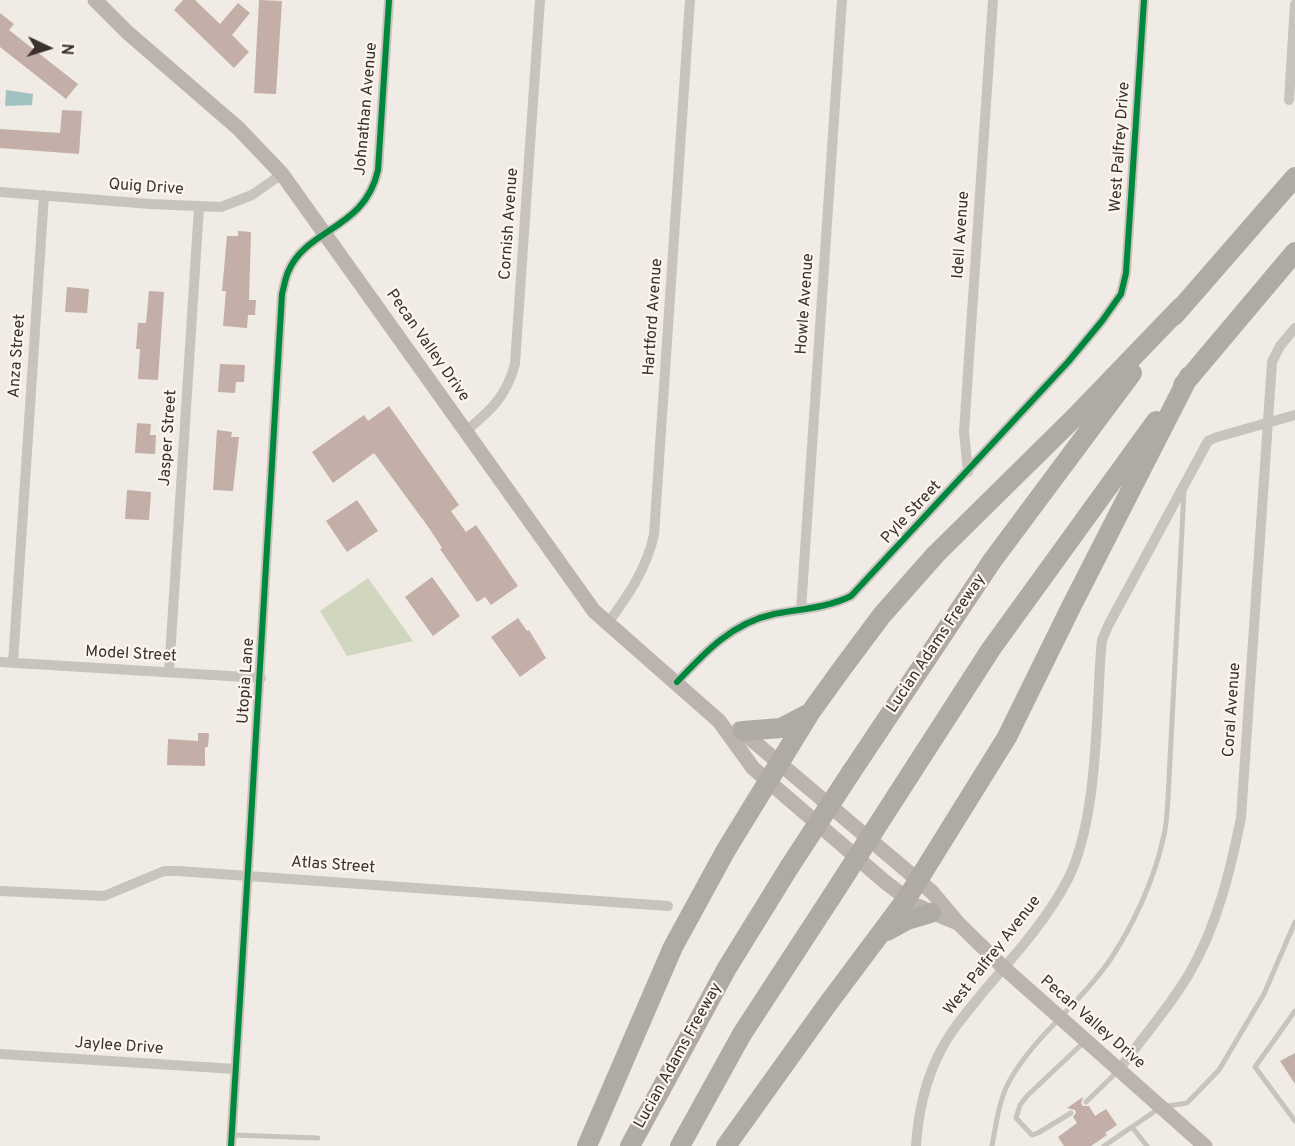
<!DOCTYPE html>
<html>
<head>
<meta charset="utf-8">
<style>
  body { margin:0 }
  #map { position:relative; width:1295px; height:1146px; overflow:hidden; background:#f0ebe5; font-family:Overpass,sans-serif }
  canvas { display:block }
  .north { position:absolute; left:18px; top:18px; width:60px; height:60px; -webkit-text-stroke:4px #fbf5ee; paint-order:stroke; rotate:94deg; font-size:16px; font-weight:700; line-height:24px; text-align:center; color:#3b302b }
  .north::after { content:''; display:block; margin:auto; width:21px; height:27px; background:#3b302b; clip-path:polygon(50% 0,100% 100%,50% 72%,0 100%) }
</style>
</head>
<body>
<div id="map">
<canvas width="1295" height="1146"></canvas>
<div class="north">N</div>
</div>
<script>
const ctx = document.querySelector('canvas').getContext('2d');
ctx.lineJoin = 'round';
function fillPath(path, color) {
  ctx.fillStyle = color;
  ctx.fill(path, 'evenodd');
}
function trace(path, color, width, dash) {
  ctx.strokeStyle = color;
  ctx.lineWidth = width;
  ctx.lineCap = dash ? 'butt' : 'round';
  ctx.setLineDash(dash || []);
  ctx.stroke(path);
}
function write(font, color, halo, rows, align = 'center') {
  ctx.font = font + ' Overpass,sans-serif';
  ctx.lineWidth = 4.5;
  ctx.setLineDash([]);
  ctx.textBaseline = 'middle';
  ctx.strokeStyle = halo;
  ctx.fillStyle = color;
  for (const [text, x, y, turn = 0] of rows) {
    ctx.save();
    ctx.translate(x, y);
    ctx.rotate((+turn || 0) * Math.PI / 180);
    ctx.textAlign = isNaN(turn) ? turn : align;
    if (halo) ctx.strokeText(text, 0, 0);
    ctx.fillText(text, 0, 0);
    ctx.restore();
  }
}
fillPath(new Path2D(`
  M368,578L413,641L347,656L320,611Z`), '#d1d6bf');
fillPath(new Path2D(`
  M6,90L33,94L32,105L5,106Z`), '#a1c2c1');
fillPath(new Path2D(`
  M183,0H195L220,24L238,3L250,13L232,35L249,52L234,68L174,10Z
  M259,0L282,1L276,94L254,93Z
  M0,13L14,24L9,30L78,84L66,99L0,47Z
  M62,110L82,111L79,154L0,148V129L60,133Z
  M238,231L251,232L249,300H256L255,315H248L247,328L223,326L226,291H222L227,236H238Z
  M67,287L89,289L87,313L65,312Z
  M149,291L164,292L158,380L138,379L140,349H136L138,323H146Z
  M220,364L245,365L244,382H236L235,393L218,392Z
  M389,406L459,505L451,511L466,532L476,525L518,586L491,605L485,597L477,602L440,549L442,548L429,528L374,453L333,483L312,452L364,415L368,421Z
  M137,423L151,424L150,435H156L155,454L135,453Z
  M217,430L232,432L231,437H239L233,491L213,490Z
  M127,490L151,492L149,520L125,519Z
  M357,500L378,531L347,552L326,521Z
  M432,577L460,616L433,636L405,597Z
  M518,618L527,631L529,630L546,658L520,677L491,637Z
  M198,733H209L208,747H205V766L167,765L168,739L198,741Z
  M1295,1053V1084L1280,1061Z
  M1083,1097L1081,1103L1083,1106H1089L1095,1116L1106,1109L1117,1125L1105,1133L1107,1135L1091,1146H1064L1058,1137L1077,1123L1073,1117L1076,1113L1075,1110L1067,1108Z`), '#c3afa7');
trace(new Path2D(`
  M1295,1011L1255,1067L1295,1121
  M1086,1102L1117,1072
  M1071,1113L1038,1133L1032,1135L1016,1118L1020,1105L1027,1096L1084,1042
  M1132,1127L1147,1146
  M232,1135L318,1138
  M992,1146C996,1125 999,1099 1010,1080C1036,1034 1081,1003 1110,960C1134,924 1155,878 1164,835C1167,823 1167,810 1168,798L1184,491
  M1104,1146L1161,1107L1187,1103L1219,1070L1264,994L1295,922`), '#c9c3be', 5);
trace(new Path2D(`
  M1289,100L1295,4
  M0,192L150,204L221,207L252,195L282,174
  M465,432C491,410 506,397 515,364L540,0
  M968,472L964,432L993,0
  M801,610L842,0
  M607,624C628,596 646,570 654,535L690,0
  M0,662L261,678
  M13,663L44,195
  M169,672L199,207
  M677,682C705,652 732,623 774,614C800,609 827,608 851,596L1068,362L1102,321L1121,294L1126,273L1144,0
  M0,891L104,896L164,871H178L668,906
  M0,1054L235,1069
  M1119,1070C1142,1038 1169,1008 1189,974C1217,926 1230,872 1241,818L1272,362L1280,346L1295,328
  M231,1146C248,862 267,578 282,294C284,287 285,279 288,272C306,228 365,230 378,170L389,0
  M916,1146C918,1115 925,1082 939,1054C950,1031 968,1011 984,991C1014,956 1047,920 1068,879C1098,819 1096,717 1101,650L1102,640L1109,624L1208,441L1217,437L1295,415`), '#c9c3be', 10);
trace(new Path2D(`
  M95,0L127,32L238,128L282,174L594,611L719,721L753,768L884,881L915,905L958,923
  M739,729L932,892L958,923L1004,968L1205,1146`), '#bab3ae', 15);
trace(new Path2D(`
  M1174,316L1295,177
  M1183,385L1295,252
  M743,731L781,728L808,714
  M852,771L992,561L1132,373
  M897,795L991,649L1156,421
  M887,931L907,920L931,913
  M587,1146L673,947L726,850L810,713L841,670L882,615L936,554L1079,413L1181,307
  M630,1146L727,968L790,866
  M680,1146L742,1034L830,899
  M726,1146L827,1005L907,898L1007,737L1071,607L1189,376`), '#afaaa4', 20);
trace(new Path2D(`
  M790,866L852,771
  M830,899L897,795`), '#afaaa4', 20);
trace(new Path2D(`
  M677,682C705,652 732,623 774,614C800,609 827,608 851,596L1068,362L1102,321L1121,294L1126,273L1144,0
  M231,1146C248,862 267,578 282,294C284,287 285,279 288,272C306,228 365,230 378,170L389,0`), '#00873e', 6);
write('16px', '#3b302b', '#fbf5ee', [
  ["Johnathan Avenue",367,109,-85],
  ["West Palfrey Drive",1121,147,-86],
  ["Quig Drive",146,188,4],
  ["Cornish Avenue",510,224,-86],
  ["Idell Avenue",962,235,-86],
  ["Howle Avenue",806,304,-86],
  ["Hartford Avenue",654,317,-86],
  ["Pecan Valley Drive",427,346,55],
  ["Anza Street",18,356,-86],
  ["Jasper Street",169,438,-86],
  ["Pyle Street",912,513,-47],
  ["Lucian Adams Freeway",937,644,-56],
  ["Model Street",131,655,3],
  ["Utopia Lane",247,681,-86],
  ["Coral Avenue",1233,710,-86],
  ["Atlas Street",333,866,4],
  ["West Palfrey Avenue",993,956,-52],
  ["Pecan Valley Drive",1092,1023,41],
  ["Jaylee Drive",119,1047,4],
  ["Lucian Adams Freeway",679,1056,-61]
]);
</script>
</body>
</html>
